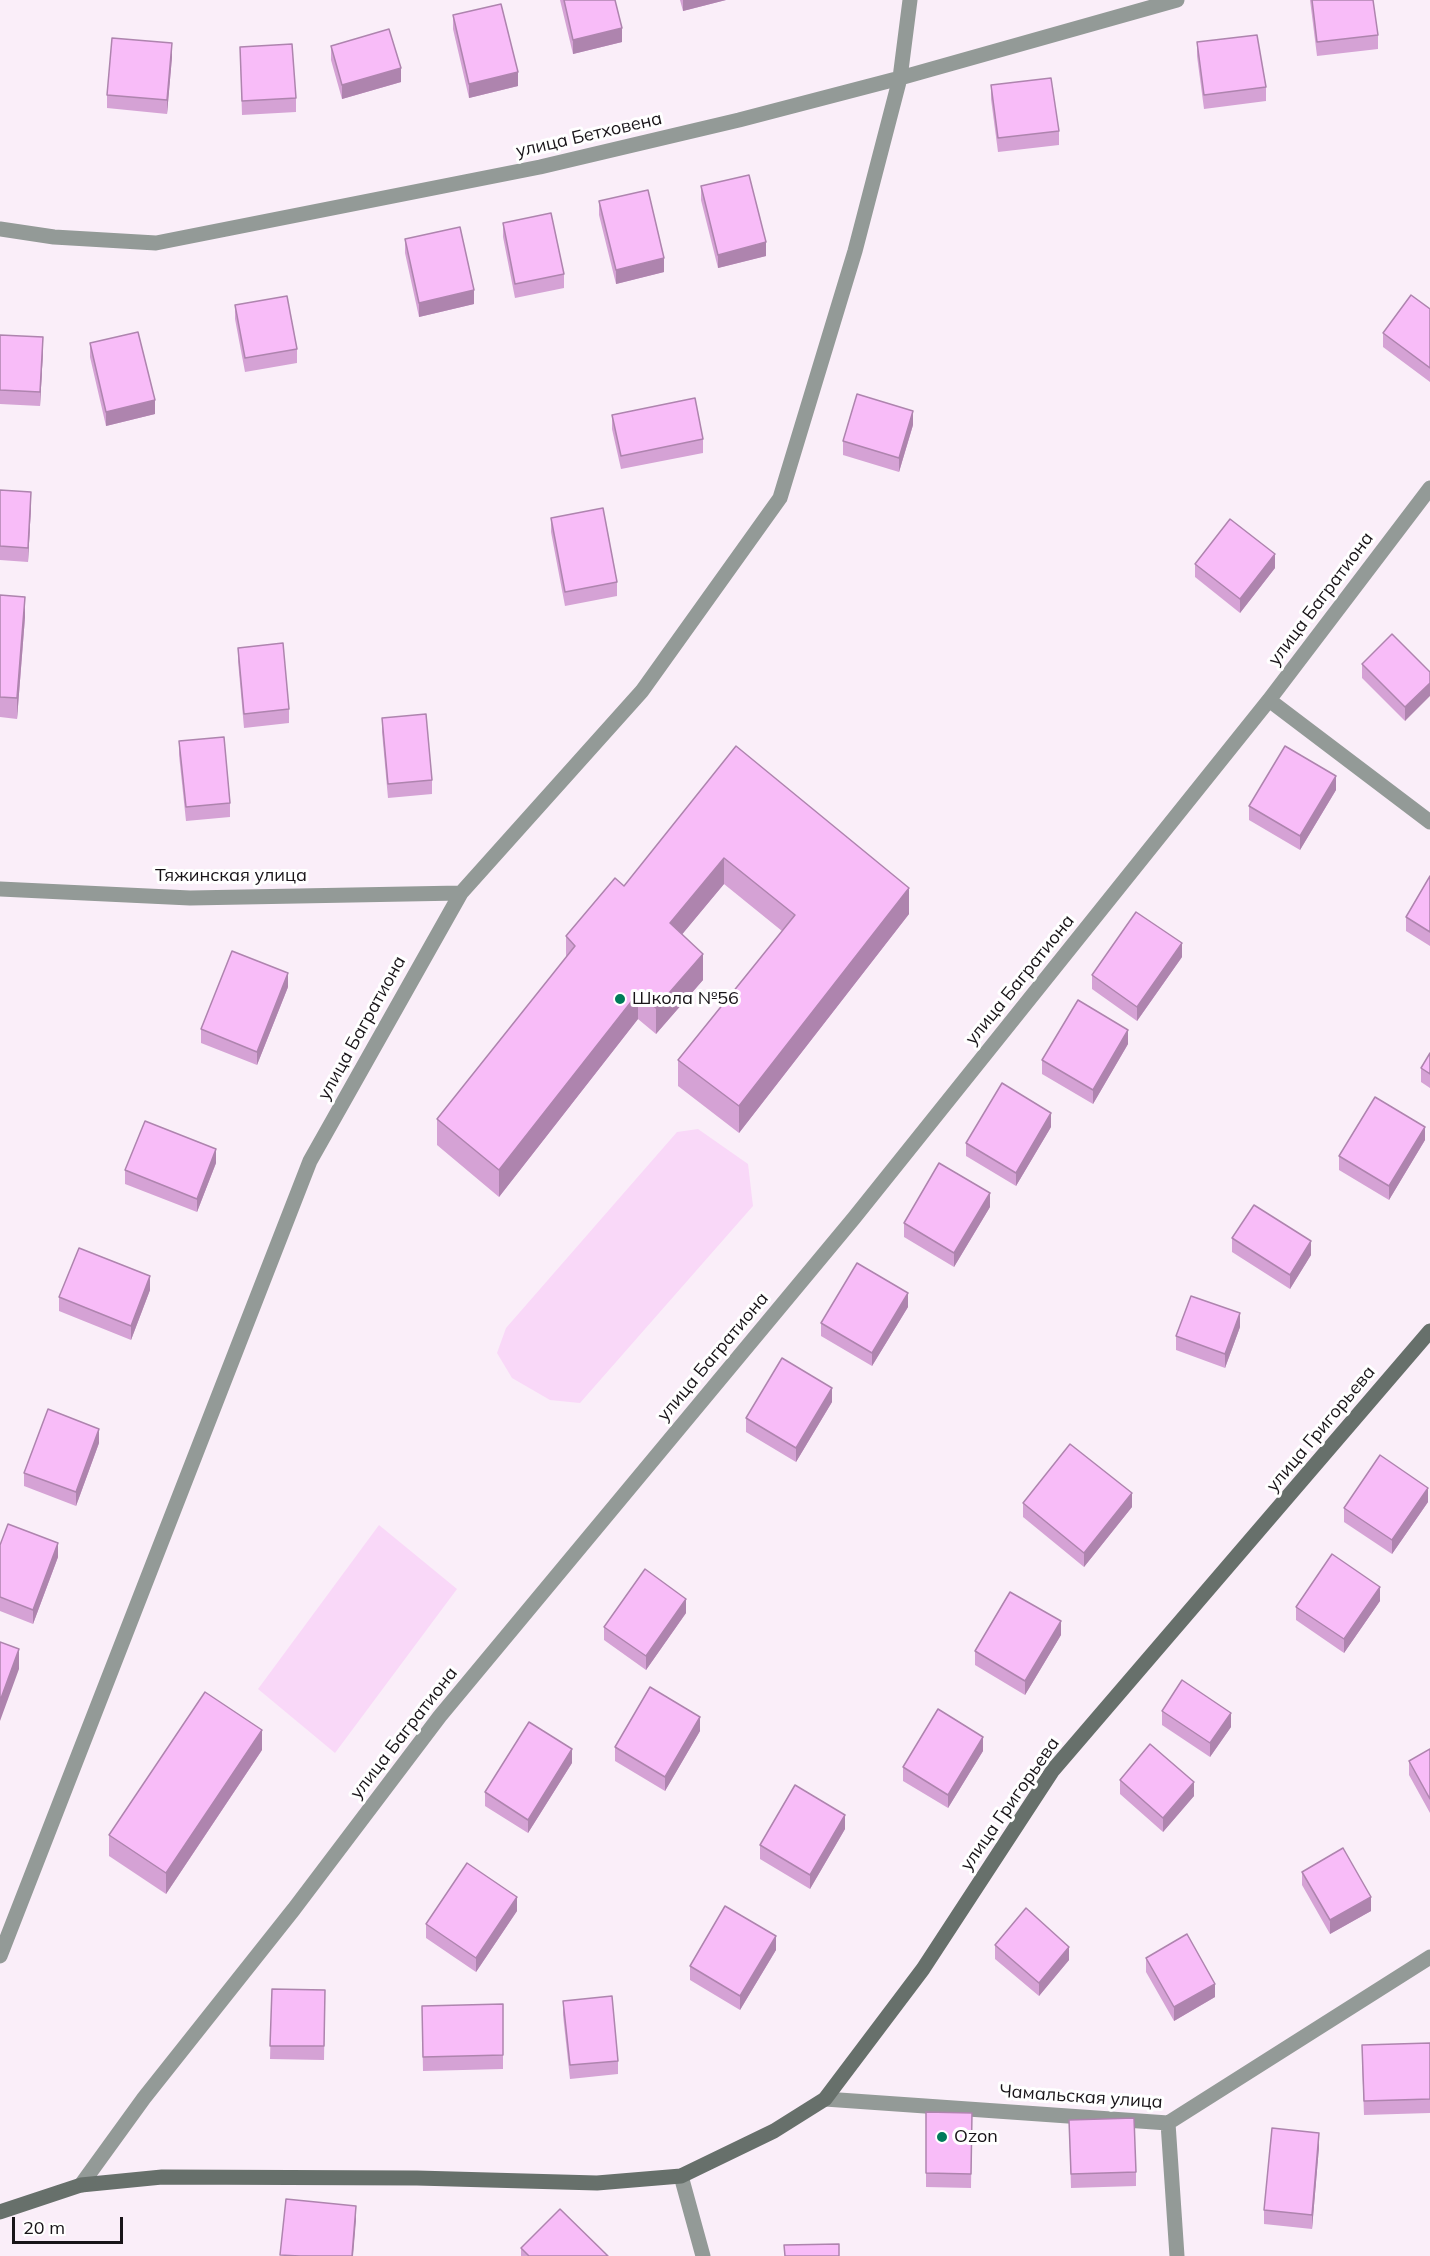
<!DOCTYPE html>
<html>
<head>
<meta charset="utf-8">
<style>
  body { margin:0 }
  #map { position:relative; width:1430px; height:2256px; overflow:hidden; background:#faeef9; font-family:Mulish,sans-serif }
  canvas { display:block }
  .scale { position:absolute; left:12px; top:2217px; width:111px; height:27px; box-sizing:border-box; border:3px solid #181418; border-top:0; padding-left:8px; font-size:18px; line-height:21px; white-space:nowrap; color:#181418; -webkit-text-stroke:4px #fff; paint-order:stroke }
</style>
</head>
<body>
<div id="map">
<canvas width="1430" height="2256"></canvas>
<div class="scale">20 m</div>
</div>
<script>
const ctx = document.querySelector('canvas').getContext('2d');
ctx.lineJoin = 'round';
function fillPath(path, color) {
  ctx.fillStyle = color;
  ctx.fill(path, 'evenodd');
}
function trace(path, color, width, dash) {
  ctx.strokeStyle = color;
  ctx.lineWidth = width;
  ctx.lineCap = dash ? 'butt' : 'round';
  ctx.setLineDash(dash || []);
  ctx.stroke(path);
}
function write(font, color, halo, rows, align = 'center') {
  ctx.font = font + ' Mulish,sans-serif';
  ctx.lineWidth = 6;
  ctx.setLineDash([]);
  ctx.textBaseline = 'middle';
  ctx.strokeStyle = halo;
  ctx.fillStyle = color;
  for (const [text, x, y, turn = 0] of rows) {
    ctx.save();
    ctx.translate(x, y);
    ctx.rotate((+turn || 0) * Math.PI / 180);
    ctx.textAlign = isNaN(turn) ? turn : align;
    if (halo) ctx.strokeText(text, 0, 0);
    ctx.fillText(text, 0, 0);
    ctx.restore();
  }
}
fillPath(new Path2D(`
  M698,1129L748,1164L753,1206L580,1403L550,1400L512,1378L497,1353L506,1328L677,1132Z
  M379,1525L457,1589L335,1753L258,1689Z`), '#f9d8f8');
trace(new Path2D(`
  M0,229L54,237L156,243L540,167L739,120L900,78L1177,0
  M1269,700L1430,822
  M0,889L190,898L461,893
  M0,1956L310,1161L461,893L642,691L780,498L855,251L900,78L910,0
  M825,2099L1168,2123L1430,1957
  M1168,2123L1177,2256
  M681,2176L703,2256
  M81,2185L144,2098L294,1909L440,1716L854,1218L1269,700L1430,488`), '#939a97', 15);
trace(new Path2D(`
  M0,2212L81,2185L162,2177L417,2178L597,2183L681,2176L774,2131L825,2099L923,1969L1053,1770L1430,1331`), '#67706b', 15);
fillPath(new Path2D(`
  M560,0H615L622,42L573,54Z
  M680,0H726L683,11Z
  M1310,0H1373L1378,35V49L1317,56Z
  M453,15L518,86L469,98L453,29Z
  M1197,42L1266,87V101L1204,109L1197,56Z
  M331,46L401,82L342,99L331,60Z
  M240,47L296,98V112L242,115Z
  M172,57L167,114L107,108V95Z
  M991,85L1059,131V145L998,152L991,99Z
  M701,186L766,256L718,268L701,200Z
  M599,201L664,272L616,284L599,215Z
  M503,223L564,274V288L515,298L503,237Z
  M405,239L474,304L419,317L405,253Z
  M235,305L297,349V363L245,372L235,319Z
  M1430,309V382L1383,347V333Z
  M0,335L43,351L40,406L0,404Z
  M90,343L155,414L106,426L90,357Z
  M612,415L703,439V453L621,469L612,429Z
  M913,425L899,472L843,455V441Z
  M0,490L31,506L28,562L0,560Z
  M551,518L617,582V596L565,606L551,532Z
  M1195,564L1275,568L1240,613L1195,577Z
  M0,595L25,617L17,719L0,717Z
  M238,648L289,709V723L244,728L238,661Z
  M1362,664L1430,672L1405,721L1362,678Z
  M382,718L432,780V794L388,798L382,732Z
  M179,741L230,803V817L186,821L179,755Z
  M736,746L909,914L739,1133L678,1086V1060L782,931L724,884L682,934L703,980L656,1034L638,1019L499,1197L437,1145V1119L566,958V936L624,886Z
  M1336,790L1300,850L1249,820V806Z
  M1430,876V946L1406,931V917Z
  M1182,957L1137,1021L1092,989V975Z
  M288,987L257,1065L201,1043V1029Z
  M1128,1044L1093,1104L1042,1074V1060Z
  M1430,1053V1088L1421,1082V1068Z
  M1051,1127L1016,1186L966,1156V1143Z
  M1425,1140L1389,1200L1339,1170V1156Z
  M216,1163L197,1212L125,1184V1170Z
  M990,1207L954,1267L904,1237V1223Z
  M1232,1238L1311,1255L1290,1289L1232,1252Z
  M150,1290L131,1340L59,1311V1297Z
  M908,1307L872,1366L821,1336V1323Z
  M1240,1327L1225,1368L1176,1350V1336Z
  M832,1402L796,1462L746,1432V1418Z
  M99,1443L76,1506L24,1486V1473Z
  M1428,1502L1392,1554L1344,1522V1508Z
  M1023,1503L1132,1507L1084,1567L1023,1517Z
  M0,1545L58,1557L33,1624L0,1611Z
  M1380,1601L1344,1653L1296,1620V1607Z
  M686,1613L646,1670L604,1640V1627Z
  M1061,1635L1025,1695L975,1665V1651Z
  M1162,1711L1231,1727L1210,1757L1162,1725Z
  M700,1731L665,1791L615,1761V1747Z
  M1430,1749V1813L1409,1775V1761Z
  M262,1750L166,1894L109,1856V1835Z
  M983,1751L948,1808L903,1781V1767Z
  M572,1763L528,1833L485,1806V1792Z
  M1120,1780L1194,1796L1163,1832L1120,1794Z
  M845,1829L810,1889L760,1859V1845Z
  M1302,1872L1371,1911L1330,1934L1302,1885Z
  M517,1911L476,1972L426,1938V1924Z
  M995,1945L1069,1960L1039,1996L995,1959Z
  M776,1950L740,2010L690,1980V1966Z
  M1146,1958L1215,1997L1174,2021L1146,1972Z
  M272,1989L325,1990L324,2060L270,2059Z
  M563,2001L618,2061V2074L570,2079L563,2015Z
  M503,2004V2069L423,2071L422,2020Z
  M1430,2043V2113L1364,2115L1362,2059Z
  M926,2112L972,2113L971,2188L926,2187Z
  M1069,2120L1136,2172V2186L1071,2188Z
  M1319,2147L1312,2229L1264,2224V2210Z
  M521,2248L608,2256H521Z`), '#d5a2d5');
fillPath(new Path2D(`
  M683,0H726L683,11Z
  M622,28V42L573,54V40Z
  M172,43V57L167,114V100Z
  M401,68V82L342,99V85Z
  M518,72V86L469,98V84Z
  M766,242V256L718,268V255Z
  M664,258V272L616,284V270Z
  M474,290V304L419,317V303Z
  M43,337V351L40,406V392Z
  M155,400V414L106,426V412Z
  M913,411V425L899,472V458Z
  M31,492V506L28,562V548Z
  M1275,554V568L1240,613V599Z
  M25,597V617L17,719V698Z
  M1430,683V696L1405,721V707Z
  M1336,776V790L1300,850V836Z
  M724,858V884L670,949V923Z
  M909,888V914L739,1133V1106Z
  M1182,943V957L1137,1021V1007Z
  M703,954V980L656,1034V1008Z
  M288,973V987L257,1065V1052Z
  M638,993V1019L499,1197V1170Z
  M1128,1030V1044L1093,1104V1090Z
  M1051,1113V1127L1016,1186V1173Z
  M1425,1127V1140L1389,1200V1186Z
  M216,1149V1163L197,1212V1199Z
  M990,1193V1207L954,1267V1253Z
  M1311,1241V1255L1290,1289V1275Z
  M150,1276V1290L131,1340V1326Z
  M908,1293V1307L872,1366V1353Z
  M1240,1313V1327L1225,1368V1354Z
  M832,1388V1402L796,1462V1448Z
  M99,1429V1443L76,1506V1492Z
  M1428,1488V1502L1392,1554V1540Z
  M1132,1493V1507L1084,1567V1553Z
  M58,1543V1557L33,1624V1610Z
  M1380,1587V1601L1344,1653V1639Z
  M686,1599V1613L646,1670V1656Z
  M1061,1621V1635L1025,1695V1681Z
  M19,1649V1669L0,1721V1701Z
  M1231,1713V1727L1210,1757V1743Z
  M700,1717V1731L665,1791V1777Z
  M262,1730V1750L166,1894V1873Z
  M983,1737V1751L948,1808V1795Z
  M572,1749V1763L528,1833V1820Z
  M1194,1782V1796L1163,1832V1818Z
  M845,1815V1829L810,1889V1875Z
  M517,1897V1911L476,1972V1958Z
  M1371,1897V1911L1330,1934V1920Z
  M776,1936V1950L740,2010V1996Z
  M1069,1947V1960L1039,1996V1983Z
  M1215,1984V1997L1174,2021V2007Z
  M1319,2133V2147L1312,2229V2215Z
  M356,2206V2220L353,2256H352Z`), '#ae84ae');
const building = new Path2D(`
  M564,0H615L622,28L573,40Z
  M1312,0H1373L1378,35L1317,42Z
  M501,4L518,72L469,84L453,15Z
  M389,29L401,68L342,85L331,46Z
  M1257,35L1266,87L1204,95L1197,42Z
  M112,38L172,43L167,100L107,95Z
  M292,44L296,98L242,101L240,47Z
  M1051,78L1059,131L998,138L991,85Z
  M749,175L766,242L718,255L701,186Z
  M648,190L664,258L616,270L599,201Z
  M551,213L564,274L515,284L503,223Z
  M460,227L474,290L419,303L405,239Z
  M1411,295L1430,309V368L1383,333Z
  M287,296L297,349L245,358L235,305Z
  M138,332L155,400L106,412L90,343Z
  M0,335L43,337L40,392L0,390Z
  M857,394L913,411L899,458L843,441Z
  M695,398L703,439L621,456L612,415Z
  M0,490L31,492L28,548L0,546Z
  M603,508L617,582L565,592L551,518Z
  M1230,519L1275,554L1240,599L1195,564Z
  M0,595L25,597L17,698L0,697Z
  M1392,634L1430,672V683L1405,707L1362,664Z
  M283,643L289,709L244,714L238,648Z
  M426,714L432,780L388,784L382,718Z
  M224,737L230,803L186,807L179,741Z
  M736,746L909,888L739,1106L678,1060L795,915L724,858L670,923L703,954L656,1008L638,993L499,1170L437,1119L575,946L566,936L615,878L624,886Z
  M1285,746L1336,776L1300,836L1249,806Z
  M1430,876V932L1406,917Z
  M1136,912L1182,943L1137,1007L1092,975Z
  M232,951L288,973L257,1052L201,1029Z
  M1078,1000L1128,1030L1093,1090L1042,1060Z
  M1430,1053V1074L1421,1068Z
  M1002,1083L1051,1113L1016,1173L966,1143Z
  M1375,1097L1425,1127L1389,1186L1339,1156Z
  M145,1121L216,1149L197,1199L125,1170Z
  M939,1163L990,1193L954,1253L904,1223Z
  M1254,1205L1311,1241L1290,1275L1232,1238Z
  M79,1248L150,1276L131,1326L59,1297Z
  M857,1263L908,1293L872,1353L821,1323Z
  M1191,1296L1240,1313L1225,1354L1176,1336Z
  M782,1358L832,1388L796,1448L746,1418Z
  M48,1409L99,1429L76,1492L24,1473Z
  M1070,1444L1132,1493L1084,1553L1023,1503Z
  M1380,1455L1428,1488L1392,1540L1344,1508Z
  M8,1524L58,1543L33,1610L0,1597V1545Z
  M1332,1554L1380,1587L1344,1639L1296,1607Z
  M645,1569L686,1599L646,1656L604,1627Z
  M1010,1592L1061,1621L1025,1681L975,1651Z
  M0,1642L19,1649L0,1701Z
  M1182,1680L1231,1713L1210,1743L1162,1711Z
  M650,1687L700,1717L665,1777L615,1747Z
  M205,1692L262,1730L166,1873L109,1835Z
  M938,1709L983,1737L948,1795L903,1767Z
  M529,1722L572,1749L528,1820L485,1792Z
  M1150,1744L1194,1782L1163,1818L1120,1780Z
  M1430,1749V1799L1409,1761Z
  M795,1785L845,1815L810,1875L760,1845Z
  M1343,1848L1371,1897L1330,1920L1302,1872Z
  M467,1863L517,1897L476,1958L426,1924Z
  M725,1906L776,1936L740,1996L690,1966Z
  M1026,1908L1069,1947L1039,1983L995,1945Z
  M1187,1934L1215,1984L1174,2007L1146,1958Z
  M272,1989L325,1990L324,2046H270Z
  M612,1996L618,2061L570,2065L563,2001Z
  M503,2004V2055L423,2057L422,2006Z
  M1430,2043V2099L1364,2101L1362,2045Z
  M926,2112L972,2113L971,2174L926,2173Z
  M1134,2118L1136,2172L1071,2174L1069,2120Z
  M1272,2128L1319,2133L1312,2215L1264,2210Z
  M286,2199L356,2206L352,2256H300L280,2255Z
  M560,2209L608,2256H529L521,2248Z
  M839,2244V2256H785L784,2245Z`);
fillPath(building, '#f8bcf8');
trace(building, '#ae84ae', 1.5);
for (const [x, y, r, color] of [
  [620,999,6,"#007b59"],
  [942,2137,6,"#007b59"]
]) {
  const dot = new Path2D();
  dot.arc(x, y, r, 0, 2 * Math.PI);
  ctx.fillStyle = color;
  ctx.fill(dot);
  trace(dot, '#fff', 2);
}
write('18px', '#181418', '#fff', [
  ["улица Бетховена",589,135,-13],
  ["улица Багратиона",1321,599,-53],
  ["Тяжинская улица",231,876],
  ["улица Багратиона",1020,980,-51],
  ["улица Багратиона",362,1028,-61],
  ["улица Багратиона",713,1357,-50],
  ["улица Григорьева",1321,1429,-50],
  ["улица Багратиона",404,1733,-52],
  ["улица Григорьева",1010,1804,-55],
  ["Чамальская улица",1081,2097,4]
]);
write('18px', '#181418', '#fff', [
  ["Школа №56",632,999],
  ["Ozon",954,2137]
], 'left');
</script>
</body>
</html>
